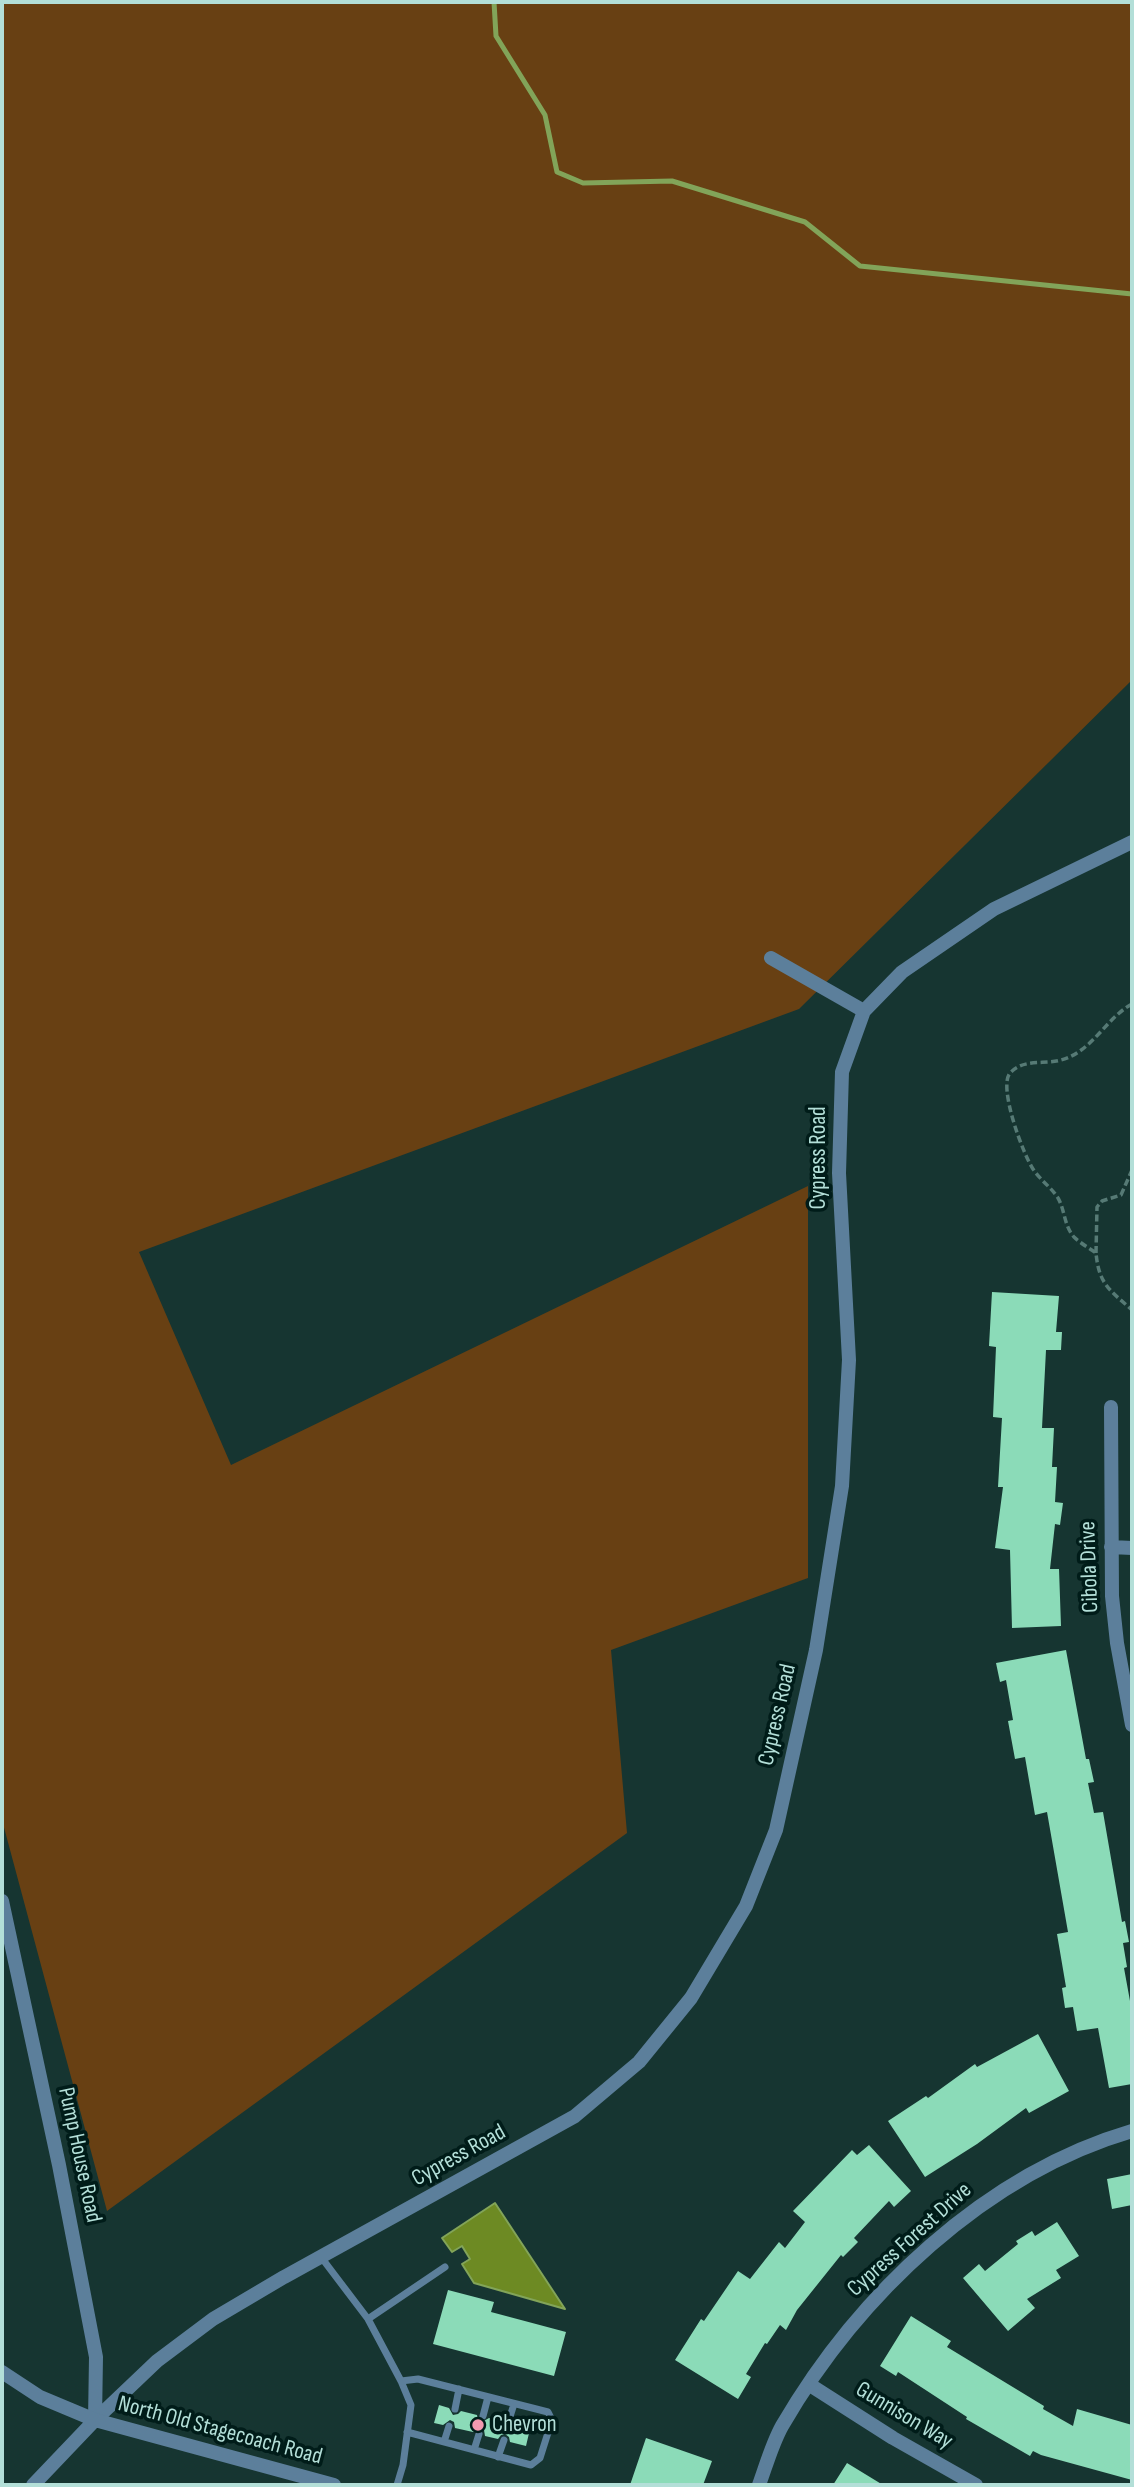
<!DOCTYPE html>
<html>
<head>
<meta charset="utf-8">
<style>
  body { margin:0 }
  #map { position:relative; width:1134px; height:2487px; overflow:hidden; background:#163531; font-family:"Sofia Sans Condensed",sans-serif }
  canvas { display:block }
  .frame { position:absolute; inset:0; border:4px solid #b3dfd8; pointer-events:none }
</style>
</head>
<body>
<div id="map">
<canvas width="1134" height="2487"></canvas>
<div class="frame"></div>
</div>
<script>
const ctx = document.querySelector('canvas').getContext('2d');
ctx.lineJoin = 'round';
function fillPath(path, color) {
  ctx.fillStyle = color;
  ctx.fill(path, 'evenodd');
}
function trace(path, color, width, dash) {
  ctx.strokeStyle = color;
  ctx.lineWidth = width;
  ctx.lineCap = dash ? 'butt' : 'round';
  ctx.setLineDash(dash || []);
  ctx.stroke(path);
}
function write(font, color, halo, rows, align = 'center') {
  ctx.font = font + ' "Sofia Sans Condensed",sans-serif';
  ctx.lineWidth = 7;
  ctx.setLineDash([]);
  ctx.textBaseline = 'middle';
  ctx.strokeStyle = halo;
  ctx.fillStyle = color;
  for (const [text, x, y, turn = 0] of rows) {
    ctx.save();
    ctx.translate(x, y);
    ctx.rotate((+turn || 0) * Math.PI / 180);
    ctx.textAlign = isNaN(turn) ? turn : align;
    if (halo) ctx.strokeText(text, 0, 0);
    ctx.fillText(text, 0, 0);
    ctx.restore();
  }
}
fillPath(new Path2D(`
  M2,2H1132V680L799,1009L139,1252L231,1465L808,1186V1578L611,1650L627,1833L107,2211L2,1820Z`), '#684013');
const water = new Path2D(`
  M495,2203L565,2309L474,2283L462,2264L470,2259L462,2246L452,2252L442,2238Z`);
fillPath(water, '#6d8a23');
trace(water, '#82a459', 2);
trace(new Path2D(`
  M494,2L496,36L545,115L557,172L583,183L672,181L805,222L860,266L1132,294`), '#82a459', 5);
fillPath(new Path2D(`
  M992,1292L1059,1296L1056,1332H1062L1061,1350H1046L1042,1428H1054L1052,1467H1057L1055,1502L1063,1503L1060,1525L1055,1524L1050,1569H1059L1061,1626L1012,1628L1010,1550L995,1548L1003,1487H998L1002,1418L993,1417L996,1347L989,1346Z
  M1066,1650L1086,1759H1089L1094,1782L1088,1783L1094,1813L1103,1812L1122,1922L1125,1921L1129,1942L1123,1943L1127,1967L1124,1968L1132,2012V2084L1109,2088L1098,2028L1077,2031L1073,2007L1065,2008L1062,1988L1066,1987L1057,1934L1068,1932L1047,1812L1035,1815L1025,1757L1015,1759L1008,1721L1013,1720L1006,1680L1000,1682L996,1663Z
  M1038,2034L1069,2091L1029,2113L1026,2108L977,2144L925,2177L888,2121L926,2096L928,2098L975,2064L977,2067Z
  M869,2145L911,2191L894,2207L889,2201L854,2238L858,2242L843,2257L841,2255L797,2310L786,2330L780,2325L767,2344L765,2343L746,2374L751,2377L738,2399L675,2360L701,2319L704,2321L738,2271L750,2279L779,2242L785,2248L805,2222L793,2211L852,2150L857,2155Z
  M1132,2174V2205L1112,2209L1107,2179Z
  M1057,2222L1079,2256L1056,2270L1061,2278L1027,2299L1035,2308L1008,2331L963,2278L979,2264L985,2271L1018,2244L1016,2241L1032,2231L1035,2236Z
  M448,2290L494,2302L491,2312L566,2332L554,2376L433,2344Z
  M911,2316L951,2341L947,2347L1044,2406L1043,2409L1073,2426L1077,2409L1132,2425V2480L1041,2455L1033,2451L1030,2456L966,2419L967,2417L898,2372L896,2376L880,2366Z
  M439,2405L449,2408L453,2415L458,2414L461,2411L477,2415L478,2420L482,2422L489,2418L502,2421L503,2427L507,2429L514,2425L530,2429L526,2446L510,2442L509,2437L505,2434L501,2435L498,2439L485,2436L484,2430L480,2428L473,2432L455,2428L454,2422L450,2420L443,2425L434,2423Z
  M646,2438L712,2461L703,2485H630Z
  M847,2463L883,2485H833Z`), '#8bdbb8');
trace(new Path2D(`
  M1132,1004C1106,1018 1092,1052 1061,1060C1044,1065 1024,1058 1010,1073C998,1087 1023,1154 1033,1169C1040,1180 1051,1187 1058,1198C1065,1210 1064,1226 1074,1237C1080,1243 1089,1248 1096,1253C1099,1285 1110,1290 1132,1310
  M1096,1253L1097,1207L1102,1201L1121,1195L1132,1170`), '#567a75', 3.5, [7, 3.5]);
trace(new Path2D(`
  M321,2257L368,2319L401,2381L411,2405L403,2465L397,2485
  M368,2319L445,2267
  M401,2381L418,2379L548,2412L552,2420L540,2458L531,2465L407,2432
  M455,2409L459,2389
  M483,2416L488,2397
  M508,2423L514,2404
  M444,2442L449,2426
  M474,2450L479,2434
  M498,2457L504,2440`), '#5c7f9b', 7);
trace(new Path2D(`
  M771,958L864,1011
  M1111,1407L1112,1596L1117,1643L1132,1725
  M1111,1547L1132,1548
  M2,1901L59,2165L96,2357L95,2420
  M810,2385L893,2438L976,2485
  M95,2420L157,2361L213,2319L284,2277L575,2116L639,2062L691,1998L746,1906L776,1830L816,1650L842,1486L849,1360L839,1173L842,1072L864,1011L902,972L994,909L1132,842
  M759,2485C766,2466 772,2444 782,2426C858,2295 985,2174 1132,2131`), '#5c7f9b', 14);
trace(new Path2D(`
  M2,2372L40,2397L95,2420L334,2485
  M33,2485L95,2420`), '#5c7f9b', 14);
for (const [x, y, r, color] of [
  [478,2425,7,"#f29aaf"]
]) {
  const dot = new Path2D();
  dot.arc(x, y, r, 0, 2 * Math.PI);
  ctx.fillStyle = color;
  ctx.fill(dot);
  trace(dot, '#001c19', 2.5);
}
write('23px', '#b3dfd8', '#001c19', [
  ["Cypress Road",819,1158,-90],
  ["Cibola Drive",1090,1567,-92],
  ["Cypress Road",778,1715,-77],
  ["Pump House Road",79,2155,78],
  ["Cypress Road",459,2156,-29],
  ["Cypress Forest Drive",910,2240,-42],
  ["Gunnison Way",904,2416,31],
  ["North Old Stagecoach Road",220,2431,15]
]);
write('23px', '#b3dfd8', '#001c19', [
  ["Chevron",492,2425]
], 'left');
</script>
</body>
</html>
